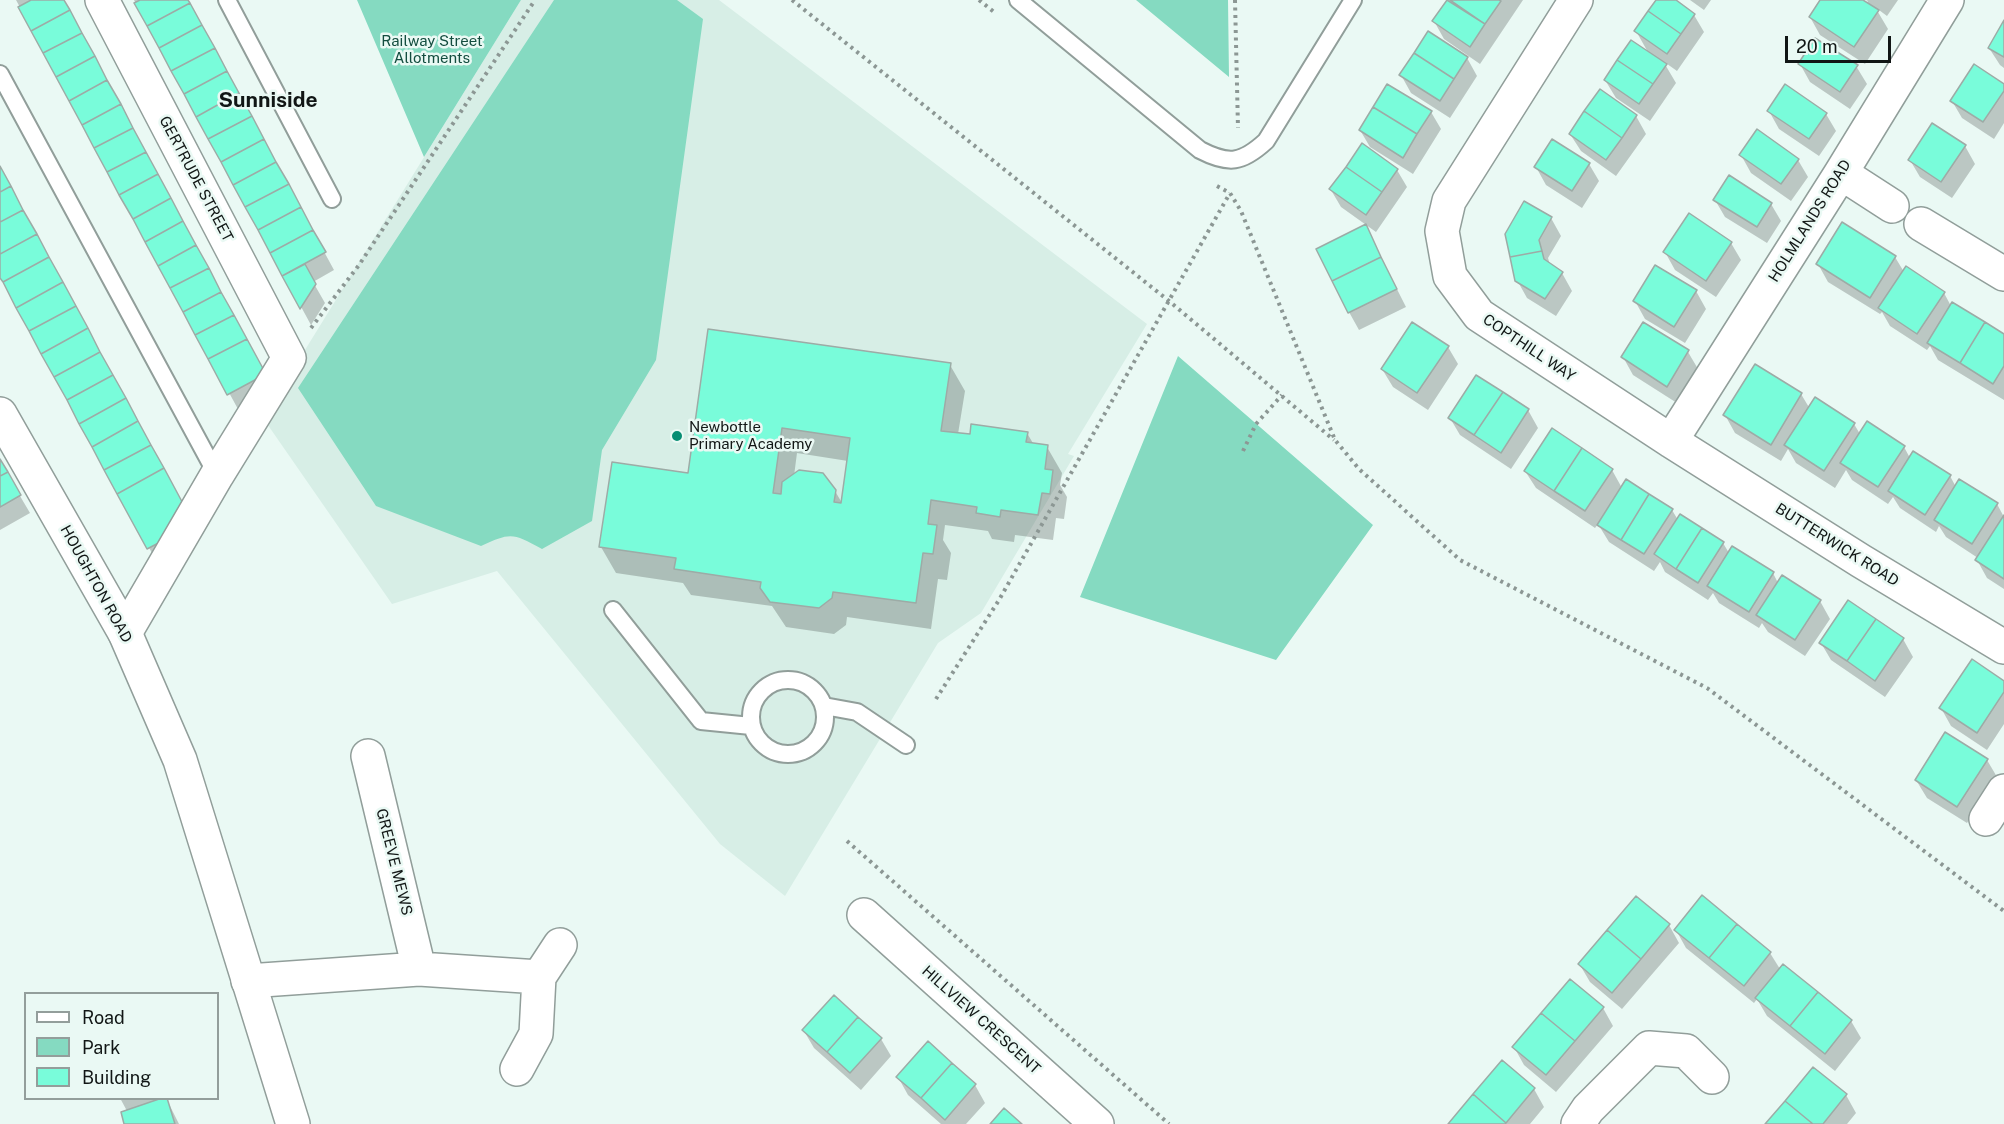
<!DOCTYPE html>
<html>
<head>
<meta charset="utf-8">
<style>
  body { margin:0 }
  #map { position:relative; width:2004px; height:1124px; overflow:hidden; background:#eaf9f4; font-family:"Public Sans",sans-serif }
  canvas { display:block }
  .legend { position:absolute; left:24px; top:992px; width:195px; height:108px; box-sizing:border-box; background:#eaf9f4; border:2px solid #939e9b; margin:0; padding:8px 10px; list-style:none; font-size:18px; color:#111615 }
  .legend li { display:flex; align-items:center; gap:12px; height:30px }
  .legend b { width:30px; border:2px solid #939e9b }
  .scale { position:absolute; left:1785px; top:36px; width:106px; height:27px; box-sizing:border-box; border:3px solid #111615; border-top:0; padding-left:8px; font-size:18px; line-height:21px; white-space:nowrap; color:#111615; -webkit-text-stroke:4px #eaf9f4; paint-order:stroke }
</style>
</head>
<body>
<div id="map">
<canvas width="2004" height="1124"></canvas>
<ul class="legend">
<li><b style="height:8px;background:#fff"></b>Road</li>
<li><b style="height:16px;background:#85dac1"></b>Park</li>
<li><b style="height:16px;background:#79fcda"></b>Building</li>
</ul>
<div class="scale">20 m</div>
</div>
<script>
const ctx = document.querySelector('canvas').getContext('2d');
ctx.lineJoin = 'round';
function fillPath(path, color) {
  ctx.fillStyle = color;
  ctx.fill(path, 'evenodd');
}
function trace(path, color, width, dash) {
  ctx.strokeStyle = color;
  ctx.lineWidth = width;
  ctx.lineCap = dash ? 'butt' : 'round';
  ctx.setLineDash(dash || []);
  ctx.stroke(path);
}
function write(font, color, halo, rows, align = 'center') {
  ctx.font = font + ' "Public Sans",sans-serif';
  ctx.lineWidth = 5;
  ctx.setLineDash([]);
  ctx.textBaseline = 'middle';
  ctx.strokeStyle = halo;
  ctx.fillStyle = color;
  for (const [text, x, y, turn = 0] of rows) {
    ctx.save();
    ctx.translate(x, y);
    ctx.rotate((+turn || 0) * Math.PI / 180);
    ctx.textAlign = isNaN(turn) ? turn : align;
    if (halo) ctx.strokeText(text, 0, 0);
    ctx.fillText(text, 0, 0);
    ctx.restore();
  }
}
fillPath(new Path2D(`
  M521,0H719L1147,324L1068,454L1074,456L981,613L938,643L785,896L720,844L497,571L392,604L263,418Z`), '#d7eee6');
fillPath(new Path2D(`
  M357,0H521L424,157Z
  M554,0H677L703,19L656,360L602,450L592,521L542,549C513,533 511,532 481,546L376,506L298,388Z
  M1136,0H1228L1229,77Z
  M1178,356L1373,525L1276,660L1080,597Z`), '#85dac1');
fillPath(new Path2D(`
  M16,0H63L275,392L239,411Z
  M134,0H187L334,270L313,282L325,303L311,325Z
  M1449,0H1523L1480,64L1444,39L1434,21Z
  M1658,0H1673L1694,15L1704,32L1677,71L1663,61L1676,83L1650,121L1616,98L1605,80L1649,54L1636,31Z
  M1690,0H1711L1704,10Z
  M1822,0H1861L1866,4L1868,1L1866,0H1898L1887,16L1875,7L1888,29L1865,64L1820,35L1810,17Z
  M2004,23V68L2000,65L1989,48Z
  M1466,56L1477,76L1450,118L1411,93L1401,75Z
  M1800,64L1856,66L1867,84L1850,109L1810,82Z
  M2004,86V123L1994,139L1962,118L1952,101Z
  M1600,91L1636,116L1646,134L1616,176L1581,151L1570,134Z
  M1769,111L1826,114L1836,131L1819,156L1779,129Z
  M1431,112L1441,129L1413,174L1370,147L1360,130Z
  M1965,146L1975,164L1952,198L1920,177L1910,160Z
  M1741,155L1798,160L1808,177L1791,201L1751,173Z
  M1589,164L1599,181L1582,208L1546,185L1536,167Z
  M0,168L180,554L159,566L0,274Z
  M1397,170L1407,187L1376,232L1341,207L1331,190Z
  M1715,200L1771,204L1781,221L1767,243L1725,217Z
  M1551,218L1561,236L1548,258L1550,265L1562,273L1572,291L1556,316L1527,298L1517,280L1507,234Z
  M1365,226L1406,307L1359,330L1349,312Z
  M1731,243L1741,260L1716,297L1675,270L1665,252Z
  M1895,257L1904,272L1944,293L1951,306L2004,336V400L1938,360L1930,346L1927,350L1890,326L1882,312L1880,314L1828,282L1818,264Z
  M1696,291L1706,309L1685,343L1645,319L1635,301Z
  M1644,324L1688,352L1698,369L1677,403L1633,375L1623,357Z
  M710,331L950,365L965,391L958,434L1027,433L1034,445L1047,447L1062,473L1060,485L1067,497L1064,519L1056,518L1053,540L1015,535L1014,542L992,539L988,531L945,525L943,540L951,553L947,580L938,579L931,629L847,617L846,625L834,634L786,627L772,606L691,595L683,583L616,573L601,547L689,475ZM797,453L848,461L842,503L835,491L794,476Z
  M1448,347L1458,364L1428,410L1393,387L1382,369Z
  M1477,377L1528,410L1538,428L1511,469L1460,435L1450,418Z
  M1801,394L1810,409L1854,424L1860,434L1904,447L1910,458L1950,476L1956,487L1997,504L2004,517V589L1987,578L1977,560L1978,558L1946,537L1939,526L1936,532L1900,508L1893,497L1888,504L1852,480L1846,470L1835,488L1796,463L1788,449L1781,461L1735,433L1725,415Z
  M0,462L30,513L0,530Z
  M1612,470L1622,488L1672,510L1678,520L1723,543L1729,553L1773,573L1778,583L1820,601L1830,619L1805,656L1768,632L1762,623L1759,628L1719,603L1713,593L1708,600L1665,572L1660,562L1654,571L1609,542L1598,524L1595,528L1536,488L1525,471Z
  M1903,639L1913,657L1885,697L1831,660L1821,643Z
  M2004,683V724L1987,750L1951,726L1941,708Z
  M1987,760L1997,777L1967,823L1927,798L1916,780Z
  M1702,898L1770,953L1780,969L1851,1021L1861,1038L1835,1071L1767,1016L1757,999L1754,1003L1686,948L1676,930Z
  M1669,925L1679,943L1622,1009L1590,982L1580,965Z
  M1603,1008L1613,1026L1556,1092L1524,1065L1514,1047Z
  M804,1031L881,1039L891,1056L861,1090L814,1048Z
  M1502,1062L1534,1089L1544,1107L1530,1124H1450Z
  M898,1077L975,1085L985,1103L966,1124H941L908,1095Z
  M1846,1095L1856,1113L1847,1124H1767Z
  M120,1098H166L179,1124H126L127,1111Z`), '#0003');
const building = new Path2D(`
  M31,0H64L70,10L31,31L18,7Z
  M140,0H188L190,3L147,26L134,3Z
  M1447,0L1485,24L1470,47L1432,21Z
  M1450,0H1499L1501,1L1485,24Z
  M1656,0H1676L1695,14L1681,34L1648,11Z
  M1820,0H1863L1879,10L1854,47L1809,17Z
  M190,3L202,25L159,48L147,26Z
  M70,10L82,33L43,53L31,31Z
  M1648,11L1681,34L1667,54L1634,31Z
  M2004,20V57L1988,48Z
  M202,25L215,48L171,71L159,48Z
  M1428,31L1468,57L1454,79L1414,53Z
  M82,33L95,56L56,77L43,53Z
  M1815,38L1858,65L1840,92L1798,64Z
  M1631,40L1667,64L1653,84L1617,60Z
  M215,48L227,71L184,94L171,71Z
  M1414,53L1454,79L1440,101L1399,75Z
  M95,56L107,80L69,101L56,77Z
  M1617,60L1653,84L1639,104L1604,80Z
  M1974,64L2004,84V91L1983,122L1950,101Z
  M227,71L239,93L196,117L184,94Z
  M107,80L121,104L82,125L69,101Z
  M1387,84L1432,111L1417,134L1373,107Z
  M1785,84L1827,113L1809,139L1767,111Z
  M1600,89L1637,115L1622,138L1584,111Z
  M239,93L252,116L208,139L196,117Z
  M121,104L133,128L94,148L82,125Z
  M1373,107L1417,134L1403,158L1359,130Z
  M1584,111L1622,138L1606,160L1569,134Z
  M252,116L264,139L221,162L208,139Z
  M1932,123L1966,145L1941,182L1908,160Z
  M133,128L146,152L107,172L94,148Z
  M1757,129L1799,159L1781,184L1739,155Z
  M264,139L276,162L233,185L221,162Z
  M1552,139L1590,163L1572,191L1534,167Z
  M1362,143L1398,169L1382,192L1346,167Z
  M146,152L158,174L119,195L107,172Z
  M276,162L289,184L245,207L233,185Z
  M0,166L11,186L0,192Z
  M1346,167L1382,192L1366,215L1329,189Z
  M158,174L171,198L133,219L119,195Z
  M1729,175L1772,203L1757,227L1713,200Z
  M289,184L301,207L258,230L245,207Z
  M11,186L23,210L0,222V192Z
  M171,198L183,221L145,242L133,219Z
  M1524,201L1552,217L1539,240L1542,251L1510,257L1505,234Z
  M301,207L313,230L270,253L258,230Z
  M23,210L37,234L0,254V222Z
  M1689,213L1732,242L1706,281L1663,252Z
  M183,221L196,245L158,266L145,242Z
  M1842,222L1896,256L1870,298L1816,264Z
  M1366,224L1381,257L1332,281L1316,249Z
  M313,230L326,252L282,276L270,253Z
  M37,234L49,257L3,282L0,278V254Z
  M196,245L209,268L170,288L158,266Z
  M1542,251L1544,259L1563,272L1545,299L1515,281L1510,257Z
  M49,257L63,282L16,308L3,282Z
  M1381,257L1397,289L1348,313L1332,281Z
  M305,264L316,284L300,309L282,276Z
  M1655,265L1697,290L1674,327L1633,301Z
  M1906,266L1945,292L1917,334L1878,308Z
  M209,268L221,292L183,312L170,288Z
  M63,282L76,306L29,331L16,308Z
  M221,292L234,315L195,335L183,312Z
  M1952,302L1985,322L1960,363L1927,343Z
  M76,306L88,328L41,354L29,331Z
  M234,315L247,339L208,359L195,335Z
  M1412,322L1449,346L1417,393L1381,369Z
  M1643,322L1689,350L1667,387L1621,357Z
  M1985,322L2004,334V366L1993,384L1960,363Z
  M88,328L100,352L54,377L41,354Z
  M708,329L951,363L941,431L970,434L971,424L1028,432L1026,442L1048,445L1045,469L1053,470L1050,494L1042,493L1038,515L1001,510L1000,517L976,513L977,507L931,500L928,524L937,525L933,554L923,553L916,603L833,592L832,598L819,608L770,602L760,588L761,582L674,569L676,558L599,547L612,462L688,473ZM782,428L850,438L841,503L834,502L836,490L823,473L799,470L782,482L781,494L773,493Z
  M247,339L266,374L227,395L208,359Z
  M100,352L113,375L67,400L54,377Z
  M1755,364L1802,393L1771,445L1723,415Z
  M113,375L126,398L79,424L67,400Z
  M1476,375L1503,392L1474,435L1448,418Z
  M1503,392L1529,409L1501,453L1474,435Z
  M1815,397L1855,423L1824,471L1784,445Z
  M126,398L138,421L92,447L79,424Z
  M138,421L151,445L104,470L92,447Z
  M1867,421L1905,446L1878,487L1840,463Z
  M1552,428L1582,448L1554,491L1524,471Z
  M151,445L164,468L117,494L104,470Z
  M1582,448L1613,469L1585,511L1554,491Z
  M1913,451L1951,475L1925,515L1888,491Z
  M0,459L8,472L0,476Z
  M164,468L187,511L170,537L147,549L117,494Z
  M8,472L21,495L0,507V476Z
  M1626,479L1649,494L1621,540L1597,525Z
  M1959,479L1998,503L1972,544L1934,520Z
  M1649,494L1673,509L1644,554L1621,540Z
  M1680,514L1702,528L1676,569L1654,554Z
  M2004,515V579L1975,560Z
  M1702,528L1724,542L1698,583L1676,569Z
  M1732,546L1774,572L1749,612L1707,586Z
  M1782,575L1821,600L1795,640L1756,615Z
  M1848,600L1876,619L1847,661L1819,643Z
  M1876,619L1904,638L1875,681L1847,661Z
  M1972,659L2004,681V692L1977,733L1939,708Z
  M1945,732L1988,759L1957,807L1915,780Z
  M1702,895L1737,924L1709,958L1674,930Z
  M1636,896L1670,924L1641,959L1607,930Z
  M1737,924L1771,952L1744,986L1709,958Z
  M1607,930L1641,959L1612,993L1578,964Z
  M1783,964L1818,992L1790,1026L1755,998Z
  M1570,979L1604,1007L1575,1041L1541,1013Z
  M1818,992L1852,1020L1825,1054L1790,1026Z
  M834,995L858,1017L827,1052L802,1030Z
  M1541,1013L1575,1041L1546,1075L1512,1047Z
  M858,1017L882,1038L850,1073L827,1052Z
  M928,1041L952,1063L921,1098L896,1077Z
  M1502,1060L1535,1088L1506,1123L1473,1094Z
  M952,1063L976,1084L945,1120L921,1098Z
  M1813,1067L1847,1094L1823,1124H1813L1785,1101Z
  M1473,1094L1506,1123L1505,1124H1448Z
  M162,1098H167L175,1124H124L121,1112Z
  M1785,1101L1813,1124H1765Z
  M1004,1108L1022,1124H990Z`);
fillPath(building, '#79fcda');
trace(building, '#9daba6', 1.5);
const lane = new Path2D(`
  M227,0L332,199
  M1018,0L1200,150C1229,165 1242,163 1266,141L1353,0
  M0,74L217,475
  M613,610L701,721L751,726
  M751 717a37 37 0 1 1 74 0a37 37 0 1 1-74 0Z
  M824,706L857,712L906,745`);
const street = new Path2D(`
  M102,0L289,358L217,475L125,633
  M1576,0L1449,201L1442,231L1450,276L1479,315L1671,441L1861,561L2004,647
  M1841,173L1892,206
  M1921,224L2004,274
  M1671,441L1841,173L1947,0
  M368,756L419,969
  M1986,819L2004,791
  M864,915L1097,1124
  M248,981L419,969L539,977
  M517,1069L536,1034L539,977L560,945
  M1578,1124L1588,1109L1649,1048L1686,1051L1712,1077`);
const primary = new Path2D(`
  M0,414L125,633L180,760L293,1124`);
trace(lane, '#919e9a', 20);
trace(street, '#919e9a', 36);
trace(primary, '#919e9a', 36);
trace(new Path2D(`
  M792,0L1169,301L1334,440
  M979,0L994,12
  M1235,0L1238,128
  M1217,186L1230,193L1241,211L1335,440L1359,469L1460,560L1707,688L2004,911
  M311,328L359,265L535,0
  M1243,451L1256,424L1282,395
  M936,699L999,600L1230,193
  M847,841L1169,1124`), '#8c9794', 4, [3, 4.5]);
trace(lane, '#fff', 16);
trace(street, '#fff', 33);
trace(primary, '#fff', 33);
for (const [x, y, r, color] of [
  [677,436,6,"#078d73"]
]) {
  const dot = new Path2D();
  dot.arc(x, y, r, 0, 2 * Math.PI);
  ctx.fillStyle = color;
  ctx.fill(dot);
  trace(dot, '#eaf9f4', 2);
}
write('15px', '#134d3f', '#eaf9f4', [
  ["Railway Street",432,41],
  ["Allotments",432,58]
]);
write('15px', '#111615', '#eaf9f4', [
  ["GERTRUDE STREET",196,179,62],
  ["HOLMLANDS ROAD",1810,221,-58],
  ["COPTHILL WAY",1529,348,34],
  ["BUTTERWICK ROAD",1837,545,32],
  ["HOUGHTON ROAD",96,584,61],
  ["GREEVE MEWS",394,862,76],
  ["HILLVIEW CRESCENT",981,1020,42]
]);
write('15px', '#111615', '#eaf9f4', [
  ["Newbottle",689,427],
  ["Primary Academy",689,444]
], 'left');
write('bold 21px', '#111615', '#eaf9f4', [
  ["Sunniside",268,101]
]);
</script>
</body>
</html>
